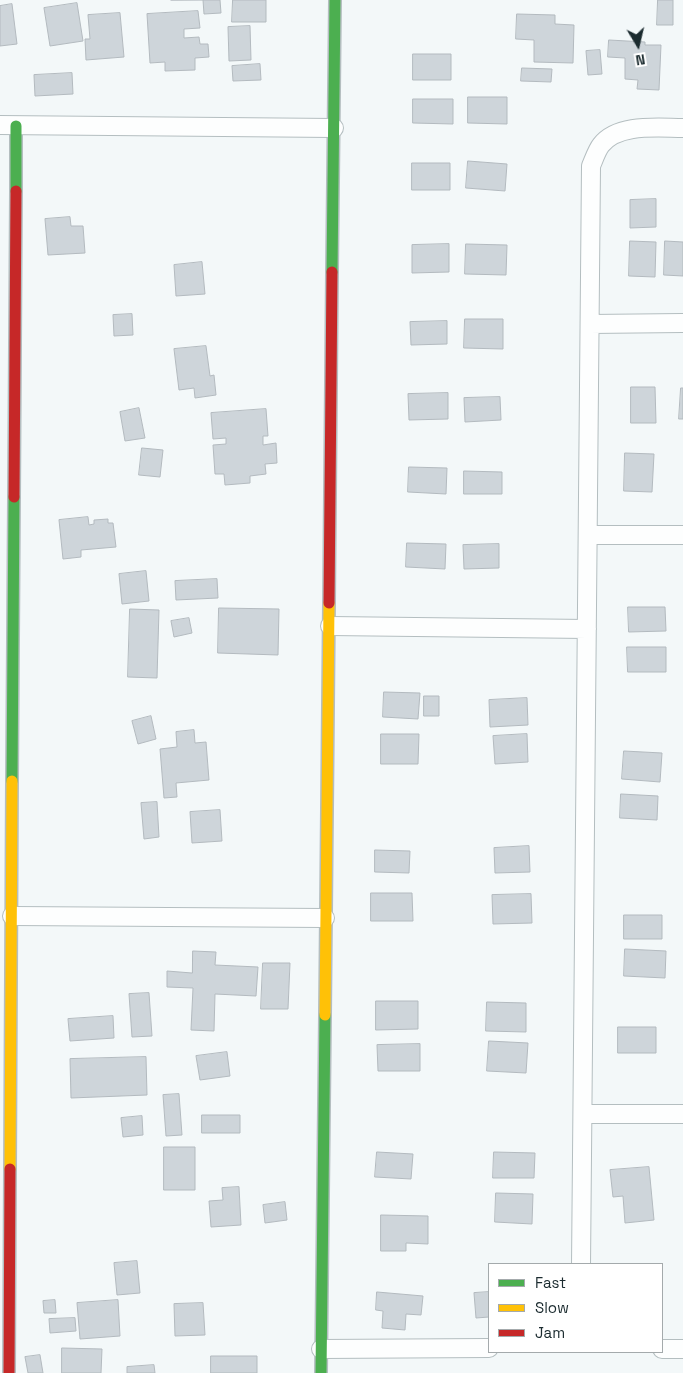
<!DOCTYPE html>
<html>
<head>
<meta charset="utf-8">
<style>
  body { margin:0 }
  #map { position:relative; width:683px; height:1373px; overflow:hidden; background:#f3f8f9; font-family:"Space Grotesk",sans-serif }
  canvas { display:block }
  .legend { position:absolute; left:488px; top:1263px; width:175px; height:90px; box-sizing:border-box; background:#fff; border:1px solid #a4aaac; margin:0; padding:6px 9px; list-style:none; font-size:15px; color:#1b2b2f }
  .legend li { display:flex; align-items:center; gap:10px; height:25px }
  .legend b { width:25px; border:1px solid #a4aaac }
  .north { position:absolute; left:613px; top:20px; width:50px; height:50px; -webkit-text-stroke:4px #fff; paint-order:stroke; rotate:171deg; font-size:14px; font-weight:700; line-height:20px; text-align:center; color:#1b2b2f }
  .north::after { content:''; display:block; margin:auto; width:18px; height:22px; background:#1b2b2f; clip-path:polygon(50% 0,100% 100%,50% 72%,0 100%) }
</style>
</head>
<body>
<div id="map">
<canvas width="683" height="1373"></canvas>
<ul class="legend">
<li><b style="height:6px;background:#4caf50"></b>Fast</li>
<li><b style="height:6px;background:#ffc107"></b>Slow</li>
<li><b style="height:6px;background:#c62828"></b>Jam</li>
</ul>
<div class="north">N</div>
</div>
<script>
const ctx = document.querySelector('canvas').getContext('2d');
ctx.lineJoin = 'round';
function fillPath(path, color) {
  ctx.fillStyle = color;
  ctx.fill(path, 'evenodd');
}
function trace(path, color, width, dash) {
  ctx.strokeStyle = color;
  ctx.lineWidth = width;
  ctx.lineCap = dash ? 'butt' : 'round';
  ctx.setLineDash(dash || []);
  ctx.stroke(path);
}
const building = new Path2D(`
  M171,0H220L221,13L204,14L203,0Z
  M233,0H266V22H232Z
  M658,0H673V25H657Z
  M77,3L83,41L50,46L44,8Z
  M12,4L17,44L0,46V6Z
  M198,11L200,28L184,29V38L199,37L200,44H208L209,57L195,58V70L165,71V62L150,63L147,14Z
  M120,13L124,57L86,60L85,39H90L88,15Z
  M517,14L555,15V24L574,25L573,63L534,62V40L516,39Z
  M250,26L251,60L229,61L228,27Z
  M609,40L645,42V45H661L659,90L637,89L638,80L625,79V58L608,57Z
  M600,50L602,74L588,75L586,51Z
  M413,54H451V80H413Z
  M260,64L261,80L233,81L232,66Z
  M522,68L552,69L551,82L521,81Z
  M72,73L73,94L35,96L34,75Z
  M468,97H507V124L468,123Z
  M413,99H453V124L413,123Z
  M468,161L507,164L505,191L466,188Z
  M412,163H450V190H412Z
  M656,199V227L630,228V200Z
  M70,217L71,226H83L85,253L48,255L45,219Z
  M630,241L656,242L655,277L629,276Z
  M665,241L683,242V276L664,275Z
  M449,244V272L412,273V245Z
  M466,244L507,245L506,275L465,274Z
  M202,262L205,294L176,296L174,265Z
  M132,314L133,335L114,336L113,315Z
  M465,319H503V349L464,348Z
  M447,321V344L411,345L410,322Z
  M206,346L210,376L214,375L216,395L195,398L194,388L179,390L174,349Z
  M631,387H655L656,423H631Z
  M681,388H683V419H679Z
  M448,393V419L409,420L408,394Z
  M500,397L501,420L465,422L464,398Z
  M139,408L145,438L125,441L120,412Z
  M266,409L268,436H263V445L276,443L277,463L265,464L266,474L250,476V483L225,485L224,474H215L213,445L226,444V438L213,439L211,413Z
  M142,448L163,450L160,477L139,475Z
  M625,453L654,454L652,492L624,491Z
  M409,467L447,468L446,494L408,492Z
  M464,471L502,472V494H464Z
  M88,517L89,525L94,524V520L108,519V523H113L116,547L81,550V557L63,559L59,520Z
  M407,543L446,544L445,569L406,567Z
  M499,544V568L464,569L463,545Z
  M146,571L149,601L122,604L119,574Z
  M217,579L218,598L176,600L175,581Z
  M628,607H665L666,631L629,632Z
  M219,608L279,609L278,655L218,653Z
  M130,609L159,610L157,678L128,677Z
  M189,618L192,633L174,637L171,621Z
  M627,647H666V672H628Z
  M384,692L420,693L418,719L383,717Z
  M424,696H439V716H424Z
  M527,698L528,725L490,727L489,700Z
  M151,716L156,739L138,744L132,721Z
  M194,730L195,743L206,742L209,780L176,783L177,797L164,798L160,749L177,747L176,732Z
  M381,734H419L418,764H381Z
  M527,734L528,762L495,764L493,736Z
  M624,751L662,753L660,782L622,779Z
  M621,794L658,796L657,820L620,818Z
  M157,802L159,837L144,839L141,803Z
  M220,810L222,841L192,843L190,812Z
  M529,846L530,872L495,873L494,848Z
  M375,850L410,851L409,873L375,872Z
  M371,893H412L413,921H371Z
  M531,894L532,923L493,924L492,895Z
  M624,915H662V939H624Z
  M625,949L666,951L665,978L624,976Z
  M193,951L216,952L215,965L258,967L256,996L215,994L214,1031L191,1030L193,988L167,987V971L192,973Z
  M263,963H290L288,1009H261Z
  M149,993L152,1036L132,1037L129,994Z
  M376,1001H418V1029L376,1030Z
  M487,1002L526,1003V1032L486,1031Z
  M113,1016L114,1038L70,1041L68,1019Z
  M618,1027H656V1053H618Z
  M489,1041L528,1043L526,1073L487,1071Z
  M420,1044V1071H378L377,1045Z
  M227,1052L230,1076L200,1080L196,1056Z
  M146,1057L147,1095L71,1098L70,1059Z
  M179,1094L182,1135L166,1136L163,1095Z
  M202,1115H240V1133H202Z
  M142,1116L143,1135L123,1137L121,1118Z
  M164,1147H195V1190H164Z
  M377,1152L413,1154L411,1179L375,1177Z
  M494,1152L535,1153L534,1178H493Z
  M649,1167L654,1220L625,1223L623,1196L613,1197L610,1170Z
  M239,1187L241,1225L211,1227L209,1201L223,1200L222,1188Z
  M496,1193L533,1194L532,1224L495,1222Z
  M285,1202L287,1220L265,1223L263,1205Z
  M381,1215L428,1216V1244L406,1243V1251H381Z
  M137,1261L140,1293L117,1295L114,1263Z
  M377,1292L423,1296L421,1315L406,1314L405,1330L382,1328L383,1311L376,1310Z
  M489,1292V1317L476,1318L474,1293Z
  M55,1300L56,1313H44L43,1301Z
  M118,1300L120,1336L80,1339L77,1303Z
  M203,1303L205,1335L175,1336L174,1304Z
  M75,1318L76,1331L50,1333L49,1319Z
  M62,1348L102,1349L101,1373H62Z
  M40,1355L43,1373H28L25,1357Z
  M211,1356H257V1373H211Z
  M154,1365L155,1373H127V1367Z`);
fillPath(building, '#ced5da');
trace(building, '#b3babf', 1);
const street = new Path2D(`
  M0,125L334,128
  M590,324L683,323
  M588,535H683
  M330,626L587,629
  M12,916L325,918
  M583,1114H683
  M581,1264L591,166C594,159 597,150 601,145C618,123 658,128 683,128
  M321,1349L489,1348
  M662,1349H683`);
const fast = new Path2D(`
  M16,191V126
  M332,272L335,0
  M12,781L14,497
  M321,1373L325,1015`);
const slow = new Path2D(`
  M325,1015L329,603
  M10,1169L12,781`);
const jam = new Path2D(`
  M14,497L16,191
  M329,603L332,272
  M9,1373L10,1169`);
trace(street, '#b4bec0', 20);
trace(fast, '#b4bec0', 14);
trace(slow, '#b4bec0', 14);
trace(jam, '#b4bec0', 14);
trace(street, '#fdfefe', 18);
trace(fast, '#4caf50', 11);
trace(slow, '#ffc107', 11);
trace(jam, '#c62828', 11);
</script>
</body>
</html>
